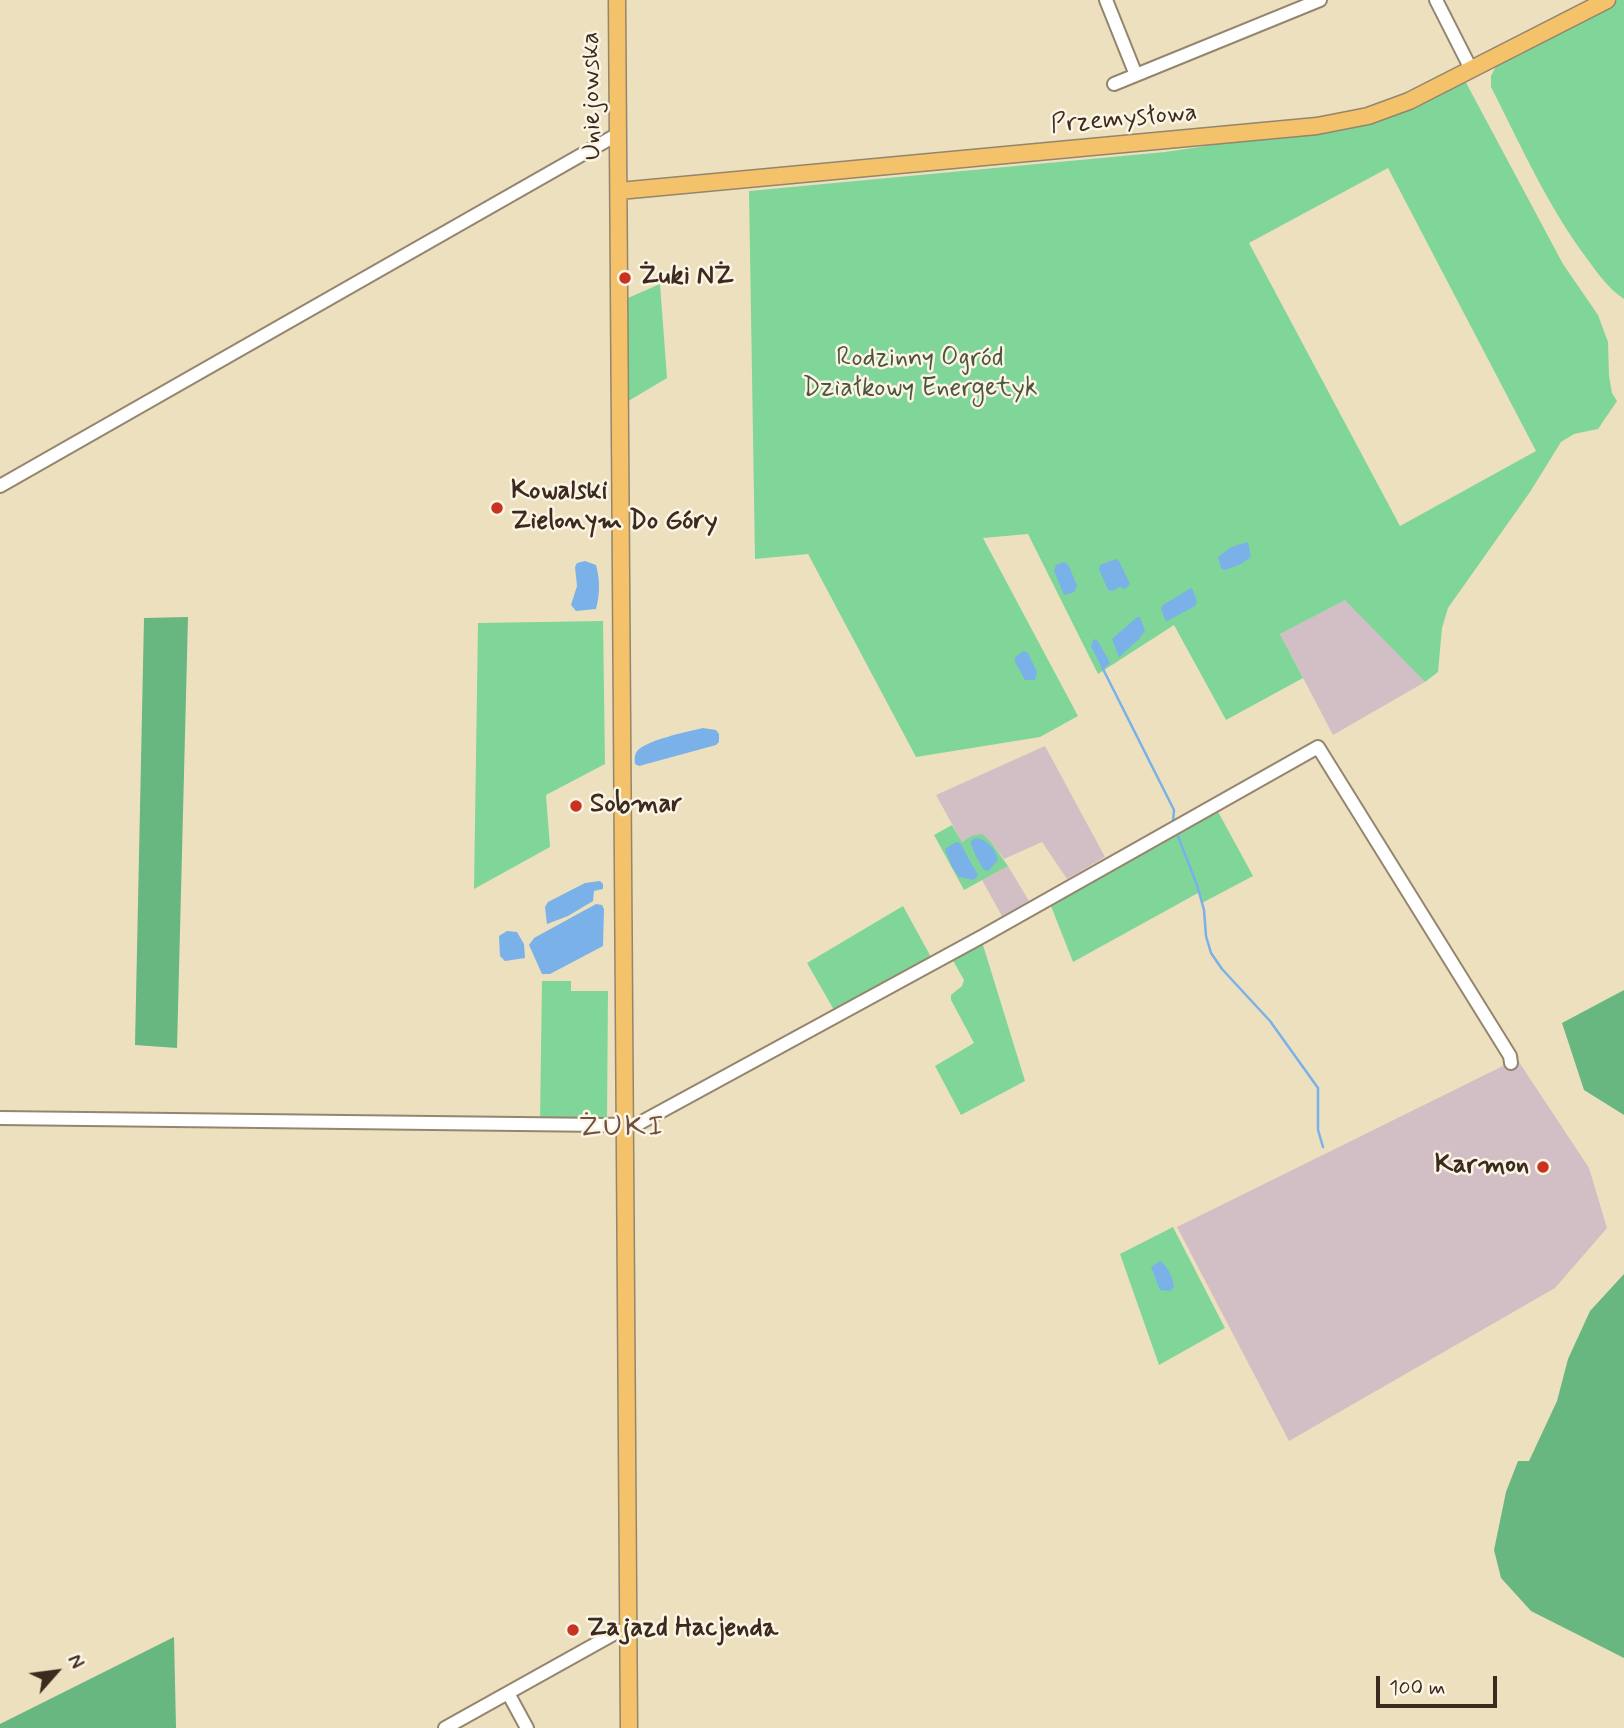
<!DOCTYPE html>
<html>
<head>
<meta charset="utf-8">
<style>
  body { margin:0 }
  #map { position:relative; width:1624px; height:1728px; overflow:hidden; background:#ede0bf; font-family:Mynerve,sans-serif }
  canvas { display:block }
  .north { position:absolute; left:21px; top:1637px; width:70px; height:70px; -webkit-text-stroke:5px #fcf5e5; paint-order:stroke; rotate:62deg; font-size:19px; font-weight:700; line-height:28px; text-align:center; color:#3b2a1e }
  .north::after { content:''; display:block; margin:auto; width:24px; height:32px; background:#3b2a1e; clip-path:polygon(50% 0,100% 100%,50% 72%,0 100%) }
  .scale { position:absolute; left:1376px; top:1676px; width:121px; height:32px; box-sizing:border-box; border:4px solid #3b2a1e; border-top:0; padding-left:9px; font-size:21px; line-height:24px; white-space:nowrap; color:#3b2a1e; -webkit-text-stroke:5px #fcf5e5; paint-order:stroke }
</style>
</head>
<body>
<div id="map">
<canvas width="1624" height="1728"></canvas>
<div class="north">N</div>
<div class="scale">100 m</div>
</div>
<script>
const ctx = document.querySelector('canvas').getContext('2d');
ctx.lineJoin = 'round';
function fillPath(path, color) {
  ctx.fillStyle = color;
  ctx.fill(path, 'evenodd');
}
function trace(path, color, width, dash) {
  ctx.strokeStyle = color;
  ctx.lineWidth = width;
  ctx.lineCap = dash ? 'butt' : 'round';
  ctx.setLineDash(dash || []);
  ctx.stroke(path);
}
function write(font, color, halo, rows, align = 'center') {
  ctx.font = font + ' Mynerve,sans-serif';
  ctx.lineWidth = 5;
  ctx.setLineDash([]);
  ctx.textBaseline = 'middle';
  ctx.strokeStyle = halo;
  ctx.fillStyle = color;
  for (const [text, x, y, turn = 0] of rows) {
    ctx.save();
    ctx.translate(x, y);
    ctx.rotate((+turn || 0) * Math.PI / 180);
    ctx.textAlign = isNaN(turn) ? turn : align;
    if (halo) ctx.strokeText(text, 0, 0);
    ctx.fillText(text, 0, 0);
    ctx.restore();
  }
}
fillPath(new Path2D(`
  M1346,599L1425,682L1333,735L1280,634Z
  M1045,746L1105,857L1067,879L1042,842L1004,859L991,842L971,836L962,842L936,795Z
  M1008,866L1029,901L1002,916L982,880Z
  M1517,1059L1589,1168L1607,1228L1555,1288L1289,1441L1177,1227Z`), '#d2bec5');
fillPath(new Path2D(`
  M1617,0H1624V299C1608,288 1599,275 1588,260C1548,207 1521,146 1491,87V76L1496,66Z
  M1463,77L1563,264L1598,315L1608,342L1609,376L1612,393L1617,401L1598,429L1574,434L1561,442L1530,492L1448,608L1442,628L1438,672L1425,682L1345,600L1280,634L1303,678L1226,720L1174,625L1098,674L1028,534L983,538L1078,716L1040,737L916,757L808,554L755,559L749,191L1165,152L1369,122L1412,109ZM1388,168L1536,451L1400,526L1249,243Z
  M660,284L667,378L625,403L621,301Z
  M603,621L605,764L546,795L550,847L474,889L478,623Z
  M1216,808L1253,876L1202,903L1198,893L1073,962L1049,901Z
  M952,825L962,842L971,836L982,834L991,842L1008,866L964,890L934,835Z
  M903,906L931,957L834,1010L807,963Z
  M979,941L983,945L1025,1081L961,1115L935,1066L974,1043L951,1000V995L962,986L964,980L951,957Z
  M542,981H571V991H608L607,1122L540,1120Z
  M1173,1227L1225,1328L1159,1365L1120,1254Z`), '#80d699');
fillPath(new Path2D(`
  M188,617L177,1048L135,1045L144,618Z
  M1624,990V1115L1584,1090L1562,1023Z
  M1624,1274V1658L1531,1611L1501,1578L1494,1550L1506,1492L1518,1461H1529L1557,1401L1568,1359L1590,1311Z
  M174,1637L176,1728H0V1724Z`), '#68b781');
fillPath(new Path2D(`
  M1248,542L1251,557L1241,564L1225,570L1221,568L1218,557L1231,547Z
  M1116,559L1119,561L1130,584L1125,589L1120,587L1112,591L1108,590L1099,569L1100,565Z
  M585,561L596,565C600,580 600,593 596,609L576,611L571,605L577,586L575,567L577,563Z
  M1064,562L1069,566L1077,586L1074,592L1064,595L1054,571L1056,565Z
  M1191,588L1193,590L1197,602L1195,606L1167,621L1165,620L1161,608L1163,605Z
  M1137,617H1140L1145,631L1139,639L1119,657L1112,639Z
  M1094,639L1098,641L1110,663L1105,668L1101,666L1091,646Z
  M1024,651L1028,653L1037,672L1035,680H1025L1015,662V657Z
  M703,728L716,730L719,734V742L716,745L639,766L635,764C635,761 634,757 636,753C641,741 690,731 703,728Z
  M975,838C987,839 995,848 998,860L988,871L984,870C979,862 973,851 970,842Z
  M956,842L960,843L978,875L974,880L959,877L952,867L945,849Z
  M600,881L603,884V889L594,891L593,901L568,916L547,924L545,907L548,902L585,883Z
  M596,904L602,905L604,909L603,946L550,974H542L529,945L534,938Z
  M507,931L517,932L524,944L525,958L505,961L500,956L499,936Z
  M1160,1261C1168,1266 1173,1278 1174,1287L1170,1291L1160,1290L1151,1267Z`), '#7ab1e9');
trace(new Path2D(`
  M1102,667L1174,810L1173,822
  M1176,831L1197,885L1204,910L1206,936L1211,953L1222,969L1270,1021L1318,1088V1130L1323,1147`), '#7ab1e9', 2.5);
const minor = new Path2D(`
  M1106,0L1136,75
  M1436,0L1471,69
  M1114,84L1320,0
  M0,486L618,134
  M0,1118L604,1125L638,1124L983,936L1318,747L1510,1056L1511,1063
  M508,1693L527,1728
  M445,1728L619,1631L629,1630`);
const major = new Path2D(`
  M617,0L629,1728
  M619,191L1317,126L1368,116L1409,101L1607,0`);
trace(minor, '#94856e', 16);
trace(major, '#94856e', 19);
trace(minor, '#fff', 12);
trace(major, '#f3c26a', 16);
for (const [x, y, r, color] of [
  [625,278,7,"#c8321e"],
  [497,508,7,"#c8321e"],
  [576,806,7,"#c8321e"],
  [1543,1167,7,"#c8321e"],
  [573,1630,7,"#c8321e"]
]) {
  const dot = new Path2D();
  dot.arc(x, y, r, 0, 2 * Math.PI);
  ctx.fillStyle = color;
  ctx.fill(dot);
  trace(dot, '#fcf5e5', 2.5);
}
write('26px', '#3b2a1e', '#fcf5e5', [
  ["Uniejowska",593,96,-91],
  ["Przemysłowa",1124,120,-5]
]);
write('bold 26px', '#3b2a1e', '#fcf5e5', [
  ["Żuki NŻ",639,278],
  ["Kowalski",511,493],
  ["Zielonym Do Góry",511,523],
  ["Sobmar",590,806],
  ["Karmon",1529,1167,"right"],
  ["Zajazd Hacjenda",587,1630]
], 'left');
write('26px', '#4c553d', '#fcf5e5', [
  ["Rodzinny Ogród",920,360],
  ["Działkowy Energetyk",920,390]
]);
ctx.letterSpacing = '2px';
write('30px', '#6e5041', '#fcf5e5', [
  ["ŻUKI",622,1129]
]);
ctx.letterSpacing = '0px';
</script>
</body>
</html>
